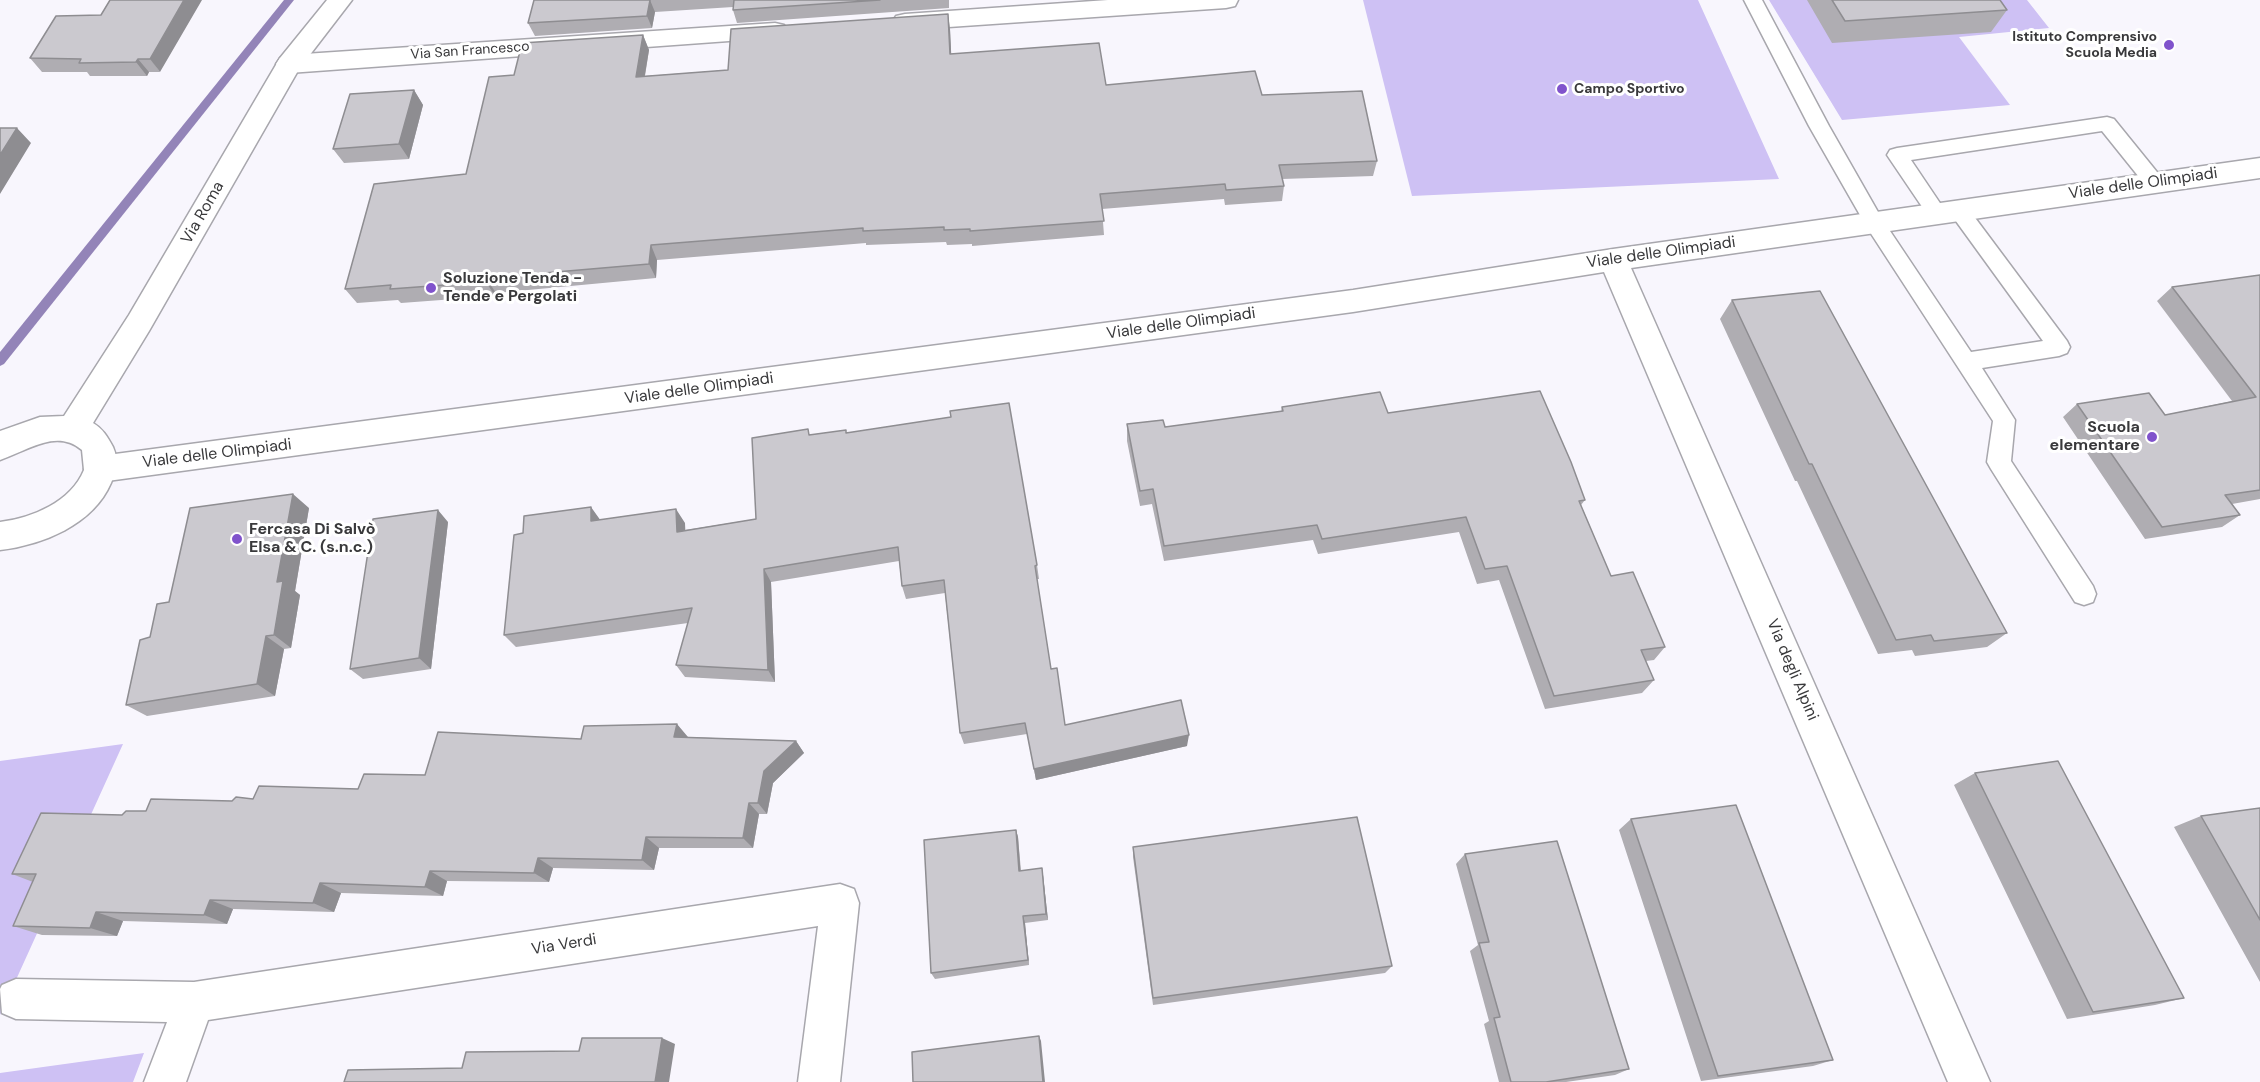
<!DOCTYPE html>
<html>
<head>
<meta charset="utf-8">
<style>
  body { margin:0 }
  canvas { display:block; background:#f8f6fd }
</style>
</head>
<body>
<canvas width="2260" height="1082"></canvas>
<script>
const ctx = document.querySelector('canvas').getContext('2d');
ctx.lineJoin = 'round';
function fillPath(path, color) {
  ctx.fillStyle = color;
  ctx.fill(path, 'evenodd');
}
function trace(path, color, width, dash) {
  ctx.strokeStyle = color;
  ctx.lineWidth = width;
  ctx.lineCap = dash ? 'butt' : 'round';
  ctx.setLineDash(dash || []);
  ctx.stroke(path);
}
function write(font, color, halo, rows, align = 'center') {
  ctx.font = font + ' "DM Sans",sans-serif';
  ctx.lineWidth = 6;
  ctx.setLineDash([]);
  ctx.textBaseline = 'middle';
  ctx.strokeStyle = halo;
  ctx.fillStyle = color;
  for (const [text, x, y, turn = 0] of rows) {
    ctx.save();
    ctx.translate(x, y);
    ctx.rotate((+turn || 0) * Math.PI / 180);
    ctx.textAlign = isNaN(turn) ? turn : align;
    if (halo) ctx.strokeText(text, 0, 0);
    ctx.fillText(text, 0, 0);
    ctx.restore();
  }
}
fillPath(new Path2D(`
  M1363,0H1698L1779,179L1412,196Z
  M1769,0H2027L2049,28L1959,37L2010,105L1842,120Z
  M123,744L0,1015V761Z
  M144,1053L133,1082H0V1073Z`), '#cec1f4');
fillPath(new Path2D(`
  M284,0H294L4,364L0,366V352Z`), '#9384b8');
const lane = new Path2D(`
  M1744,0H1762L1829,126L1882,219L1971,352L2043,341L1953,217L1950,212L1953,207L1960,205L1967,207L2067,341L2070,347L2067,353L2059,356L1982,368L2015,420L2011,461L2093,586L2096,594L2093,602L2084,605L2075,602L1991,469L1987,462L1993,421L1868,229L1809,126Z
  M2107,117L2114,119L2161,177L2164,182L2161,187L2154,189L2147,187L2102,131L1911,160L1948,215L1945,220L1938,222L1931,220L1887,155L1890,150L1897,148Z`);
const street = new Path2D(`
  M1108,0H1238L1235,6L1226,8L905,30L896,28L892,22L896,16L905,14Z
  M775,23L784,25L788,31L784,37L289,73L280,70L276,64L280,58L289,55Z
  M2260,158V178L1631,268L1990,1082H1948L1604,272L1353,312L100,482L89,478L84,469L89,460L100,456L1353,290L1613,249Z
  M840,884L854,889L859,903L840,1082H798L818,926L208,1020L186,1082H144L167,1022L16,1019L2,1013L0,989L2,985L16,979L194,982Z`);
const secondary = new Path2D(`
  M327,0H352L299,69L149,331L93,423C103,429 107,436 113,447C119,460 116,471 111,483C93,525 42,545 0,550V522C32,518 71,502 84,470L82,450C56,428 27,451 0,460V431L40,417L64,416L129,315L280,58Z`);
trace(lane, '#a8a7ad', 3);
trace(street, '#a8a7ad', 3);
trace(secondary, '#a8a7ad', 3);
fillPath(lane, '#fff');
fillPath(street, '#fff');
fillPath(secondary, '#fff');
fillPath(new Path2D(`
  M110,0L160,72H149L147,76H90L87,72H42L30,58L101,15Z
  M534,0H949V8L737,23L733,10V7L655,12L652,28L535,36L528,23Z
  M1807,0H2000L2007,10L1991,32L1832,43Z
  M950,29L951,54L1106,85L1262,95L1377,161L1373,176L1282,179L1284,186L1282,201L1225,205L1224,199L1102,209L1104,235L972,246V244L947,245L946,242L866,245V243L657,260L656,278L496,293L495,296L401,303L398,300L357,303L345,289L466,174L514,75L643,35L649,50L645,76L728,70Z
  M414,90L423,105L409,159L344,163L333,149Z
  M2260,275V499L2232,504L2240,515L2222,527L2145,539L2063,417L2077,404L2165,415L2232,401L2157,301L2172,287Z
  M1732,300L2007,633L1987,647L1915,656L1912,650L1878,654L1797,481H1795L1720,319Z
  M1282,407L1388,413L1585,500L1581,505L1611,576L1665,647L1654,660L1646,661L1654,680L1642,693L1545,709L1499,580L1477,584L1459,532L1318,554L1313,540L1164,561L1152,504L1140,506L1127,441V424L1165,427L1281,412Z
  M847,433L1037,565L1039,579H1037L1051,669L1065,725L1187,746L1036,780L1027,734L964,744L960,733L945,593L906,599L902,586L899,561L771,582L775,682L685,677L676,665L688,623L516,647L504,635L600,519L685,523V530L756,519L811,435Z
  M309,508L295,591L300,595L291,648L284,649L275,696L147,716L126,705L169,602Z
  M448,522L431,669L363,679L350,669Z
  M688,737L796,741L804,753L773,783L767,814H759L753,848H659L654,870L553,868L549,882L447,881L443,896L341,893L334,912L233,909L227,924L123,921L117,936L42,935L13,926L33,882L12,874L122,815L232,801L358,789L425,775L581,739Z
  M1975,773L2184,998L2155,1005L2067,1019L1954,785Z
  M2260,808V982L2174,827L2201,816Z
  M1631,819L1833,1060L1813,1066L1701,1081L1619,830Z
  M1016,830L1018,837L1021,871L1042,868L1043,875L1048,920L1025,923L1029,965L935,979L931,973Z
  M1133,847L1392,966L1385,973L1153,1005L1133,857Z
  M1465,854L1629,1069L1615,1075L1566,1082H1499L1484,1024L1489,1021L1470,951L1478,945L1456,864Z`), '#afadb2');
fillPath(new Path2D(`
  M184,0H202L160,72L150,59Z
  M650,0L655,12L652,28L647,16Z
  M948,14L950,29L952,70L950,54Z
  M643,35L649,50L642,92L636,77Z
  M138,59L149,72L147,76L136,62Z
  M414,90L423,105L409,159L399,144Z
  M17,128L31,143L0,194V155Z
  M651,245L657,260L656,278L649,264Z
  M486,278L496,293L495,296L486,282Z
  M293,494L309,508L295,591L300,595L291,648L274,635L277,582Z
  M591,507L601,521H591Z
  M676,509L685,523L686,546L677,532Z
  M438,510L448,522L431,669L419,658Z
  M764,569L771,582L775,682L768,670Z
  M266,636L284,649L275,696L257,684Z
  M677,724L688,737L685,750L674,737Z
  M1189,735L1187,746L1036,780L1034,769Z
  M796,741L804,753L773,783L767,814L758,803L764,771Z
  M749,803L759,814L753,848L743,838Z
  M1016,830L1018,837L1021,878L1019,871Z
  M646,837L659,848L654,870L642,860Z
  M538,858L553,868L549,882L534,873Z
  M1042,868L1043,875L1048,920L1046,914Z
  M430,871L447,881L443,896L425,887Z
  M320,883L341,893L334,912L313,903Z
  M210,900L233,909L227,924L204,915Z
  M96,912L123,921L117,936L90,928Z
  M1023,916L1025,923L1029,965L1028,960Z
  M1039,1036L1041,1041L1045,1082H1043Z
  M662,1038L675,1044L669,1082H655Z`), '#8e8d91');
const building = new Path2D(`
  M110,0H184L150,59H138L136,62L79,63L81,59L30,58L56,16L101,15Z
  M534,0H650L647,16L528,23Z
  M734,0H880L733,10Z
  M1832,0H2000L2007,10L1845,21Z
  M948,14L950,54L1099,43L1106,85L1255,71L1262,95L1362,91L1377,161L1279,165L1284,186L1226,190L1225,184L1100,194L1104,221L970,231V229L944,230V227L863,231V228L651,245L649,264L486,278V282L390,289L391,285L345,289L374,184L466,174L489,77L514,75L522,43L643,35L636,77L728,70L731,29Z
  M414,90L399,144L333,149L350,94Z
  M0,128H17L0,155Z
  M2260,275V490L2225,495L2240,515L2162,527L2077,404L2149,393L2165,415L2256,397L2172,287Z
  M1820,291L2007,633L1934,641L1931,635L1896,640L1812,464H1809L1732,300Z
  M1540,391L1571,462L1585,500L1579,501L1611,576L1633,572L1665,647L1641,650L1654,680L1554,696L1507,566L1485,569L1466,517L1322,539L1317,525L1164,546L1153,489L1140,491L1127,424L1163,420L1165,427L1283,411L1282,407L1380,392L1388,413Z
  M1009,403L1037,565L1035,566L1051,669L1057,668L1065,725L1181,700L1189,735L1034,769L1025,723L960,733L944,580L902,586L898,547L764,569L768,670L676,665L692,608L504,635L514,535L523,533L524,516L591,507V521L676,509L677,532L756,519L752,438L808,429L809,435L846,430V433L951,417L950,411Z
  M293,494L277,582L283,581L274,635L266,636L257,684L126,705L140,640L150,637L157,604L169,602L190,508Z
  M438,510L419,658L350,669L373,519Z
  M677,724L674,737L796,741L764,771L758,803H749L743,838L646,837L642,860L538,858L534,873L430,871L425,887L320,883L313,903L210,900L204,915L96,912L90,928L13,926L36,874H12L41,813L122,815L126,811H146L151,799L232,801L236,797L253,799L259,786L358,789L364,774L425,775L438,732L581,739L584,726Z
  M2058,761L2184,998L2093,1012L1975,773Z
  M1736,805L1833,1060L1718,1076L1631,819Z
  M2260,808V920L2201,816Z
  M1357,817L1392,966L1153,998L1133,847Z
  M1016,830L1019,871L1042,868L1046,914L1023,916L1028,960L931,973L924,840Z
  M1557,841L1629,1069L1546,1082H1511L1494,1018L1500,1017L1479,943L1489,942L1465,854Z
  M1039,1036L1043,1082H913L912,1052Z
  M582,1038H662L655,1082H344L348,1070L462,1068L466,1052L579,1051Z`);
fillPath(building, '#cbc9cf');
trace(building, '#8e8d91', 1.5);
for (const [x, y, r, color] of [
  [2169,45,6,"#8053cc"],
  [1562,89,6,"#8053cc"],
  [431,288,6,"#8053cc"],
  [2152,437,6,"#8053cc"],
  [237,539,6,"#8053cc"]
]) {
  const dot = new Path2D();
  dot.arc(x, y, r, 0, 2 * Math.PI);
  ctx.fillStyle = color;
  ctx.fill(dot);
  trace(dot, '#fff', 2);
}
write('bold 14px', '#39393b', '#fff', [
  ["Istituto Comprensivo",2157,37],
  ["Scuola Media",2157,53],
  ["Campo Sportivo",1574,89,"left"]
], 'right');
write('14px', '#39393b', '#fff', [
  ["Via San Francesco",470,51,-4]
]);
write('16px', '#39393b', '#fff', [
  ["Viale delle Olimpiadi",2143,184,-8],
  ["Via Roma",203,213,-60],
  ["Viale delle Olimpiadi",1661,253,-8],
  ["Viale delle Olimpiadi",1181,324,-8],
  ["Viale delle Olimpiadi",699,389,-8],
  ["Viale delle Olimpiadi",217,454,-7],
  ["Via degli Alpini",1792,670,67],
  ["Via Verdi",564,945,-9]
]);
write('bold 16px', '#39393b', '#fff', [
  ["Soluzione Tenda -",443,279],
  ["Tende e Pergolati",443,297],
  ["Scuola",2140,428,"right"],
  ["elementare",2140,446,"right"],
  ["Fercasa Di Salvò",249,530],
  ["Elsa & C. (s.n.c.)",249,548]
], 'left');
</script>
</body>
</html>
